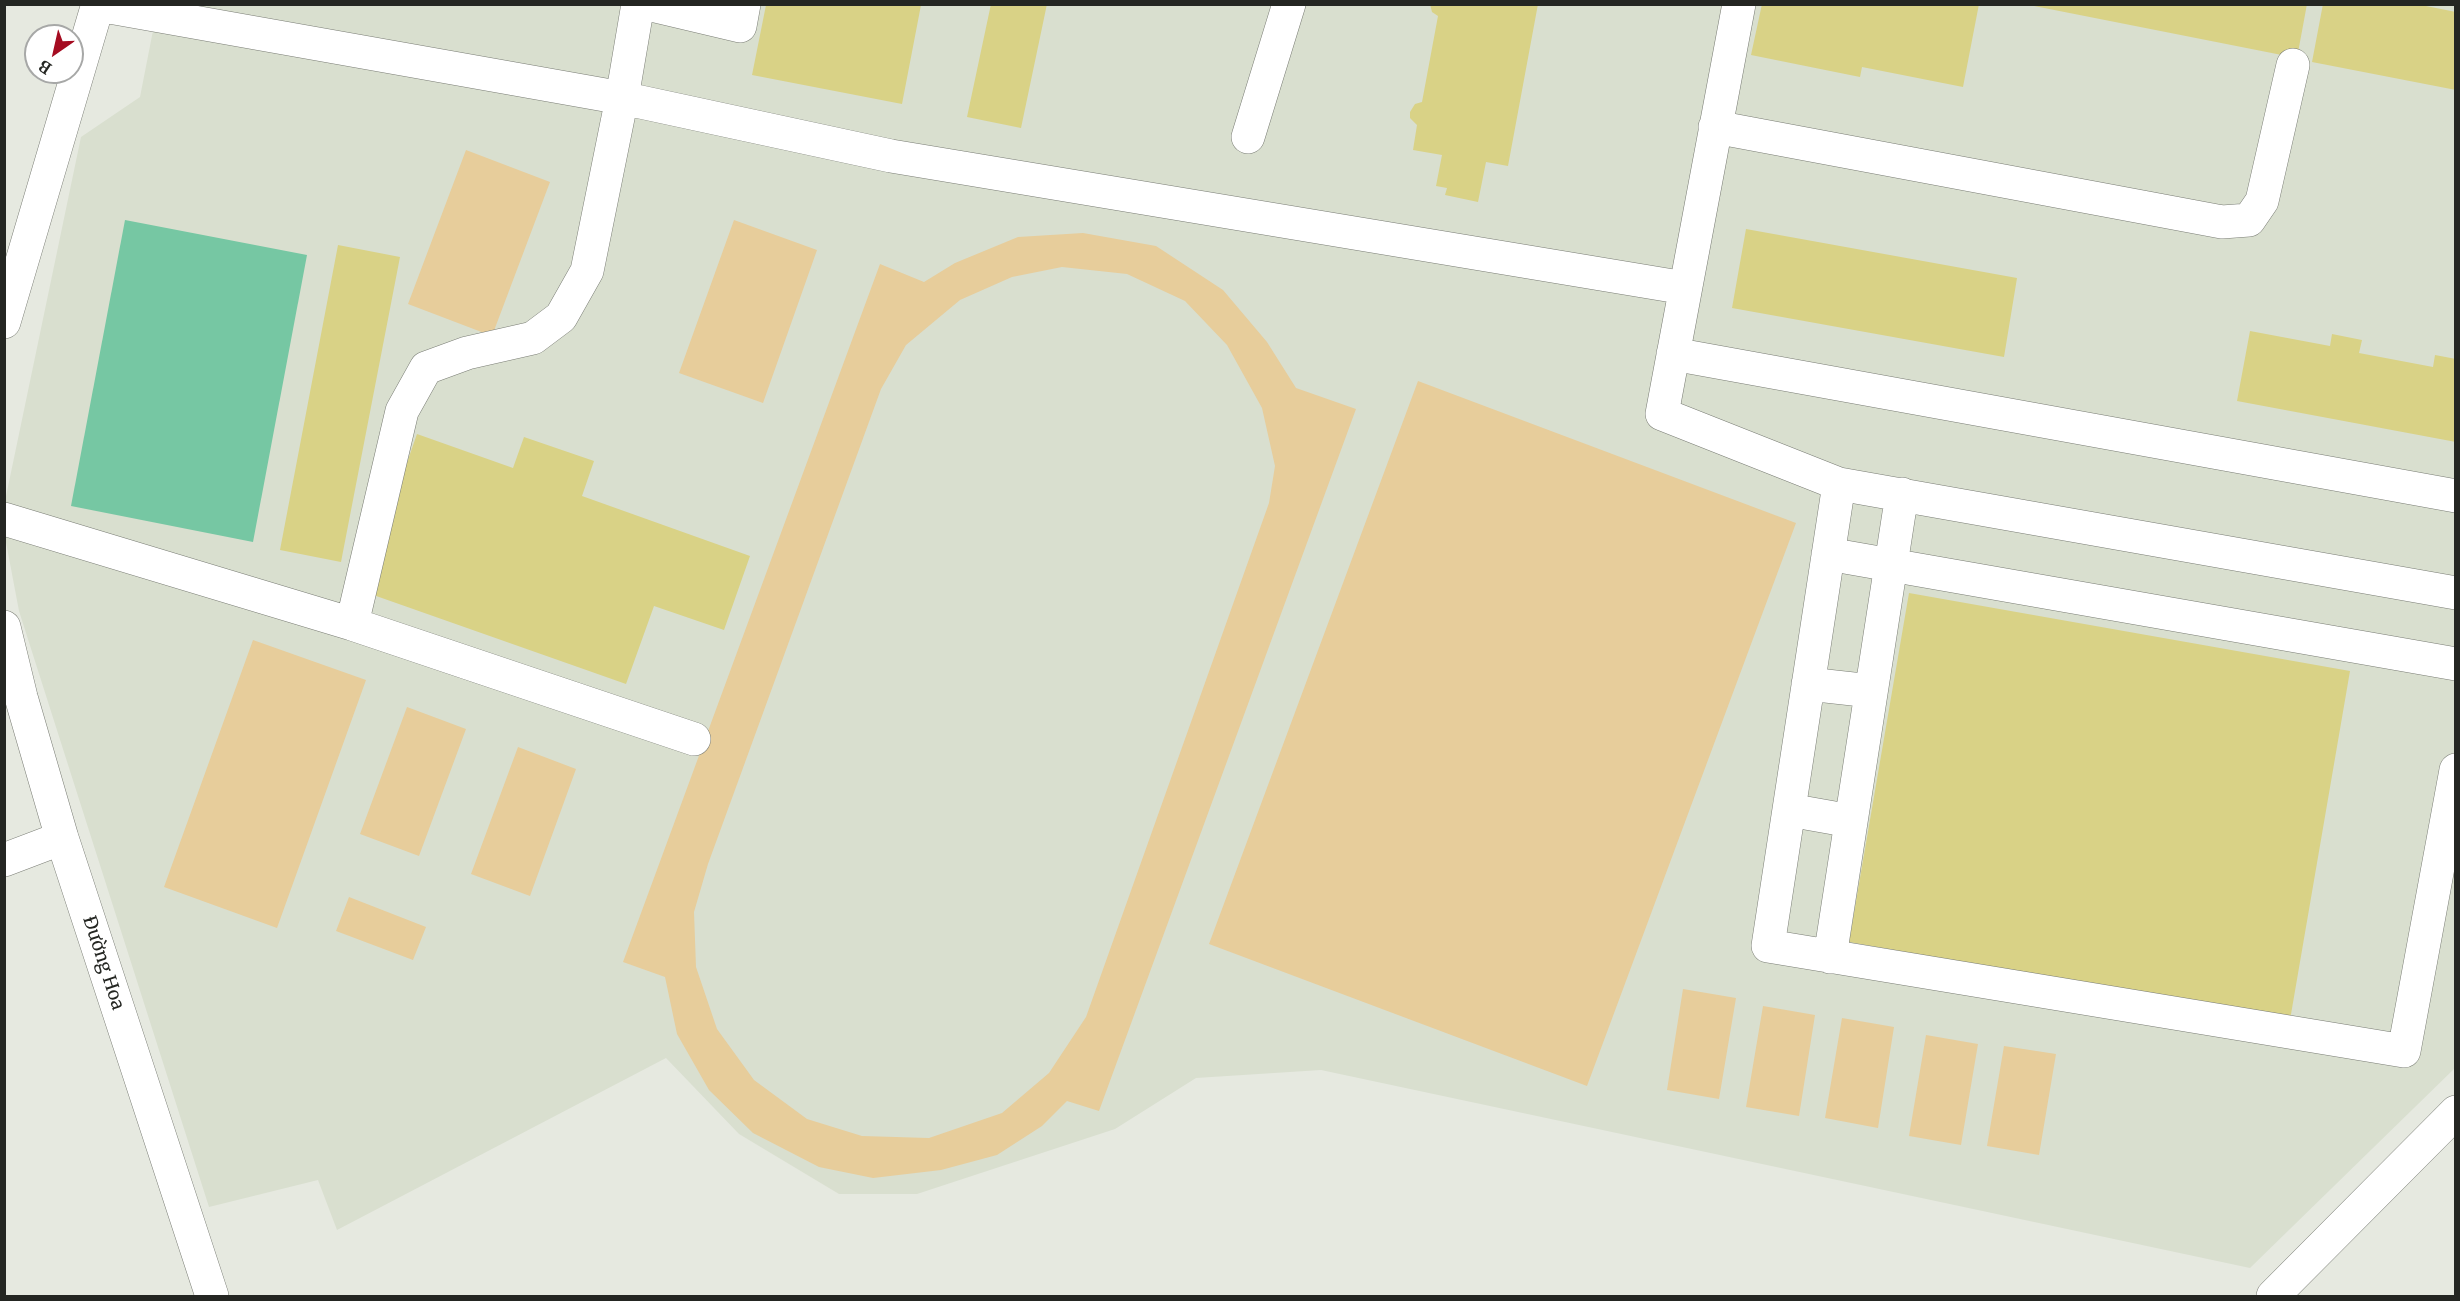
<!DOCTYPE html>
<html>
<head>
<meta charset="utf-8">
<style>
  body { margin:0 }
  #map { position:relative; width:2460px; height:1301px; overflow:hidden; background:#e6e9e0; font-family:Merriweather,serif }
  canvas { display:block }
  .frame { position:absolute; inset:0; border:6px solid #242622; pointer-events:none }
  .north { position:absolute; left:24px; top:24px; width:60px; height:60px; box-sizing:border-box; background:#fff; border:2px solid #a7a8a7; border-radius:50%; rotate:214deg; font-size:16px; font-weight:700; line-height:24px; text-align:center; color:#242622 }
  .north::after { content:''; display:block; margin:auto; width:21px; height:27px; background:#a50c21; clip-path:polygon(50% 0,100% 100%,50% 72%,0 100%) }
</style>
</head>
<body>
<div id="map">
<canvas width="2460" height="1301"></canvas>
<div class="frame"></div>
<div class="north">B</div>
</div>
<script>
const ctx = document.querySelector('canvas').getContext('2d');
ctx.lineJoin = 'round';
function fillPath(path, color) {
  ctx.fillStyle = color;
  ctx.fill(path, 'evenodd');
}
function trace(path, color, width, dash) {
  ctx.strokeStyle = color;
  ctx.lineWidth = width;
  ctx.lineCap = dash ? 'butt' : 'round';
  ctx.setLineDash(dash || []);
  ctx.stroke(path);
}
function write(font, color, halo, rows, align = 'center') {
  ctx.font = font + ' Merriweather,serif';
  ctx.lineWidth = 5;
  ctx.setLineDash([]);
  ctx.textBaseline = 'middle';
  ctx.strokeStyle = halo;
  ctx.fillStyle = color;
  for (const [text, x, y, turn = 0] of rows) {
    ctx.save();
    ctx.translate(x, y);
    ctx.rotate((+turn || 0) * Math.PI / 180);
    ctx.textAlign = isNaN(turn) ? turn : align;
    if (halo) ctx.strokeText(text, 0, 0);
    ctx.fillText(text, 0, 0);
    ctx.restore();
  }
}
fillPath(new Path2D(`
  M158,5H2455V1068L2250,1268L1321,1070L1196,1078L1115,1129L917,1194H839L739,1134L666,1058L337,1230L318,1180L209,1207L19,611L5,537V501L81,137L140,97Z`), '#d9dfcf');
fillPath(new Path2D(`
  M466,150L550,182L492,336L408,304Z
  M734,220L817,250L763,403L679,373Z
  M1083,233L1156,246L1223,290L1267,342L1296,388L1356,409L1099,1111L1067,1101L1042,1126L997,1155L941,1170L873,1178L819,1167L753,1133L709,1090L677,1034L665,977L623,962L880,264L924,282L955,263L1018,237ZM1062,267L1127,274L1185,301L1227,345L1262,408L1275,466L1269,503L1086,1017L1049,1073L1002,1113L929,1138L862,1136L807,1119L754,1080L717,1029L696,967L694,912L708,864L881,389L906,345L960,300L1012,277Z
  M1418,381L1796,523L1587,1086L1209,944Z
  M253,640L366,680L277,928L164,887Z
  M407,707L466,729L419,856L360,834Z
  M518,747L576,769L530,896L471,874Z
  M349,897L426,927L413,960L336,931Z
  M1683,989L1736,998L1719,1099L1667,1090Z
  M1763,1006L1815,1015L1799,1116L1746,1107Z
  M1842,1018L1894,1027L1878,1128L1825,1118Z
  M1926,1035L1978,1044L1961,1145L1909,1136Z
  M2004,1046L2056,1054L2039,1155L1987,1146Z`), '#e7cd9b');
fillPath(new Path2D(`
  M125,220L307,255L253,542L71,506Z`), '#76c7a3');
fillPath(new Path2D(`
  M991,4H1047L1021,128L967,117Z
  M1430,4H1538L1508,166L1486,162L1478,202L1445,195L1447,188L1436,186L1442,155L1413,150L1417,125L1410,118V112L1415,104L1422,102L1438,16L1432,12Z
  M1762,4H1979L1963,87L1862,67L1860,77L1751,55Z
  M2024,4H2307L2297,58Z
  M2323,4H2416L2456,12V90L2312,62Z
  M766,5H921L902,104L752,75Z
  M1746,229L2017,278L2004,357L1732,308Z
  M338,245L400,257L341,562L280,550Z
  M2250,331L2330,346L2332,334L2362,340L2359,353L2433,367L2435,355L2456,359V442L2237,401Z
  M417,434L513,468L524,437L594,461L582,496L750,556L724,630L654,606L626,684L362,591Z
  M1909,593L2350,671L2290,1020L1849,942Z`), '#d9d286');
const minor = new Path2D(`
  M647,4L740,26L744,4
  M1739,4L1662,414L1839,484L2456,593
  M98,5L622,98L891,156L1685,288
  M1715,127L2222,222L2249,220L2262,201L2293,65
  M1248,137L1289,4
  M4,322L98,4
  M1673,354L2456,496
  M1839,484L1768,946L2404,1051L2456,770
  M4,519L352,624L694,739
  M1828,554L2456,664
  M352,624L402,411L426,368L467,353L533,338L561,317L587,271L622,98L638,4
  M4,627L21,697L62,838L212,1296
  M1808,684L1871,691
  M1789,810L1851,821
  M4,860L62,838
  M1830,957L1902,494
  M2273,1296L2456,1112`);
trace(minor, '#7a7d75', 34);
trace(minor, '#fff', 33);
write('18px', '#242622', '#fff', [
  ["Đường Hoa",103,963,72]
]);
</script>
</body>
</html>
